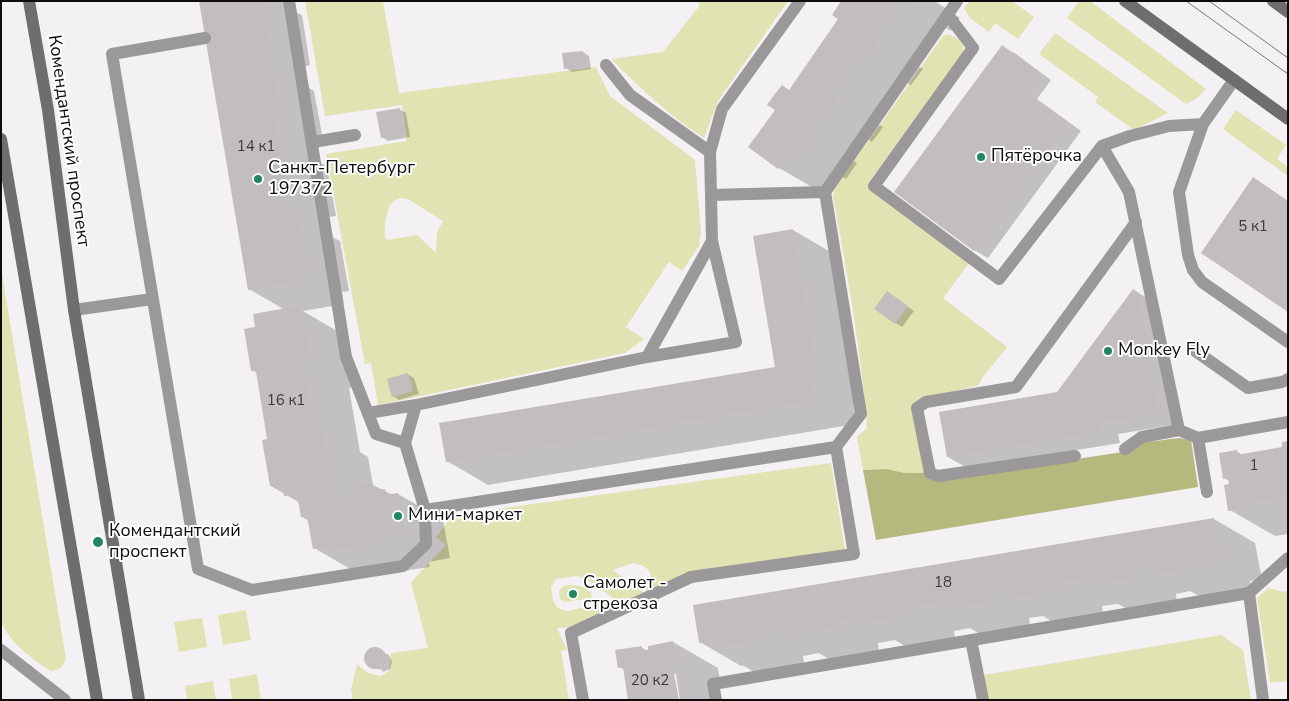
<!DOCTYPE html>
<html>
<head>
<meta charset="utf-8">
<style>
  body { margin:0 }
  #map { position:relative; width:1289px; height:701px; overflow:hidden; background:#f3f1f4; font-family:"Nunito Sans",sans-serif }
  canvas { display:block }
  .frame { position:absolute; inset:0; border:2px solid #0e0d0e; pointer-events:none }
</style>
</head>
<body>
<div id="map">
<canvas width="1289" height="701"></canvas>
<div class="frame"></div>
</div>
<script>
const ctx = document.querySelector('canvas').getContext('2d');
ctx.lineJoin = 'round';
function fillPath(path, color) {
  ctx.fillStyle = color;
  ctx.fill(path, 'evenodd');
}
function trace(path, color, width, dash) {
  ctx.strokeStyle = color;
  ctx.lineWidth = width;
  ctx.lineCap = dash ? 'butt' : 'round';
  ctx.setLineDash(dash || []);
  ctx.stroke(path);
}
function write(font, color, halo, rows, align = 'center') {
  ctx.font = font + ' "Nunito Sans",sans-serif';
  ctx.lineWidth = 4;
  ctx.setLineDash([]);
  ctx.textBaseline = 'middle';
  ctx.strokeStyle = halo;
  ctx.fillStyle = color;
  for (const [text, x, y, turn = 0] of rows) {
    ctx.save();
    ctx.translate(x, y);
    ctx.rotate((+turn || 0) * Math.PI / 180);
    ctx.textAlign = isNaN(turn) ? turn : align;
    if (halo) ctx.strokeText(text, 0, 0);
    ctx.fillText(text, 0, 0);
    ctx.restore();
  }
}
fillPath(new Path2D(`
  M305,1H383L399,93L596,67L610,96L695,160L701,231L699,246L682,271L669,262L626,327L644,339L625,353L378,405L371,363L365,364L326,154L407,141L402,105L325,116ZM401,198L408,199L443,221L437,232L436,253L417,235L387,240C382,233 386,211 391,204C393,201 397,199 401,198Z
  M696,1H788L718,101L704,138C670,116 640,88 611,59L663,52L700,5Z
  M970,1H1012L1034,17L1018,39L995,23L989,32L970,18L964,8Z
  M1079,1H1090L1206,89L1196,99L1186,104L1067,18Z
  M1055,33L1168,113L1134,130L1095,102L1098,97L1039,54Z
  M947,34C956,37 963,40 964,51L869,182L874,190L970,262L943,298L1007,347L982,378L979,385L924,399L913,408L927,473H905L886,469L863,470L857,437L867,428C861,349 847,273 833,196L835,188L943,36Z
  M1236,110L1286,145L1277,159L1288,167V176L1223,129Z
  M1,268L66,659L61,668L52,671C36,663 5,639 1,620Z
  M831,463L845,550L691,575L574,627L557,628L567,650L561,651L569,700H353L351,690L357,664L368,673L380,676L389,671L391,653L428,648L411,582L446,545L436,537L453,515ZM633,563C642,565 647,566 651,575L645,594L613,570ZM577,576L589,581L612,597L613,600L569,611C554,611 552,599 551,587L556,579Z
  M568,585C579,585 584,586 592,593L591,598L565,602L560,599L559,591L562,587Z
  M1268,588L1285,592L1288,590V681L1270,683L1257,598Z
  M246,610L251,640L223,645L218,615Z
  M202,618L207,647L179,652L174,622Z
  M1221,635L1243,650L1251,700H988L984,675Z
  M257,674L261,700H232L229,679Z
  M213,681L216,700H187L185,686Z`), '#e0e3b2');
fillPath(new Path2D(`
  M1179,438L1191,440L1198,487L876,540L863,470L886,469L905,473H927L940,480L1129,451L1140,443Z`), '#b6b97d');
fillPath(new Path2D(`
  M200,1H292L293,11L302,15L310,65L303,67L306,86L314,91L323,140L316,141L319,162L327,166L336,216L329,217L332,237L340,241L349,291L342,292L344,304L303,311L342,334L356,387L349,388L360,452L368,457L373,485L393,495L398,494L443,520L450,558L429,562L430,567L416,569L382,575L359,574L314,548L309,521L302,517L300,503L271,486L269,440L257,373L252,370L257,328L285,310L249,289Z
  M843,1H935L960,18L951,31L946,28L919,67L923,69L911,85L904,81L875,122L883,127L872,142L867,139L852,160L857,163L846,179L838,174L824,194L779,168L790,91L840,19Z
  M1003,47L1016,54L1051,80L1037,99L1081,131L988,258L974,250Z
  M583,52L589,56L591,69L572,72L566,68Z
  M399,109L406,113L410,137L388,141L382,137Z
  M793,230L834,254L859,403L853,404L856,424L488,485L447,461L776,368Z
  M1133,290L1153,301L1178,424L1118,434L1120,443L967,468L948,457L1058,393Z
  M893,296L914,311L902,327L875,309Z
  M407,374L414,378L419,394L399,400L393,396Z
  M1288,443V534L1275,536L1230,510V481L1224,478L1236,451L1243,455L1284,448Z
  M1214,519L1255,543L1262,580L1250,581L1251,589L1201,597L1190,591L1176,594L1177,601L1127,609L1118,604L1102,606L1103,613L1053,622L1043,616L1029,618L1030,625L980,634L970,628L954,631L955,638L905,646L895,640L878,643L879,651L829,659L819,653L803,656L804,663L754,672L744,666H741L700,642Z
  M673,642L718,668L721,686L717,687L719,700H680L676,674L625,670L619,667L641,647L647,651Z
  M374,648L389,655L392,662L390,669L383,672L382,670L369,666L365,659L368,652Z`), '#0003');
fillPath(new Path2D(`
  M199,1H263L269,42L262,43L266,67L273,66L282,117L275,118L279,142L286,141L295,193L288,194L292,217L299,216L308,268L301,269L303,280L248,290Z
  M841,1H908L905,6L901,3L874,40L878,43L865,61L858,56L831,95L838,100L826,117L821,114L808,133L812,136L800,154L793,148L778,169L748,147L775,110L767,105L774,95L782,85L789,90L838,19L832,15Z
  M1002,45L1039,72L1025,91L1068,122L974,251L894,192Z
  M583,51L585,66L564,69L562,53Z
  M400,108L404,134L381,138L376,112Z
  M1253,177L1288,201V312L1201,253Z
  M793,229L819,379L812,380L815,400L446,462L439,423L775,367L753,236Z
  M1133,289L1139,293L1159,413L1099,423L1101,432L947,457L939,412L1057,392Z
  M887,291L908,306L895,324L874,309Z
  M298,306L300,320L304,319L312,361L304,362L316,431L323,430L331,476L327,477L330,498L353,494L352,487L373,483L374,491L385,489L386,495L398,493L405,533L384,536L385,541L336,550L335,545L313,549L307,517H301L297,494L284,496L283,484L270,486L262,440L267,439L256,371H251L244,329L255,327L253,314Z
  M408,373L413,391L392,397L387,379Z
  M1288,441V497L1246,503L1247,508L1228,511L1224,485L1229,484L1228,478L1223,479L1219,453L1237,450V455L1282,447V442Z
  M1214,518L1221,556L1209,558L1210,565L1158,574L1157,567L1135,570L1136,578L1085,586L1084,579L1061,583L1063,590L1011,599L1010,591L988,595L989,602L938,611L937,603L913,608L914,615L863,623L861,616L837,620L839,627L787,636L786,629L762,633L763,640L712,649L711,641L699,643L693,605Z
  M673,641L677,661L672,662L679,700H628L623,667L618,668L615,650L642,646V650H648V646Z
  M364 658a11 11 0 1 1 22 0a11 11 0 1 1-22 0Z`), '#c2bebd');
trace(new Path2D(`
  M289,1L346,357L376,434L405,443L425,510
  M800,1L722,109L710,152L711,195L825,192
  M948,15L973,48L874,186L999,279L1102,146L1130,136L1169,126L1203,124L1234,80
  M205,38L112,54L198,569L252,590L403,566L426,544L425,510L836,447L861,414L825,192L957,1
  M606,65L630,95L710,152
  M1203,124L1179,192L1188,255L1193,270L1202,282L1288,342
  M313,142L355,135
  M1102,146L1129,192L1179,430
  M74,310L152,299
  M1194,350L1248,388L1282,382L1288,379
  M647,357L712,241
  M368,413L416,405
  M405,443L416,405L647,357L736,342L712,241L711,195
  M1125,449L1142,437L1179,430L1198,438
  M1075,456L938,476L930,473L917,408L926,402L1016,387L1136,222
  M1207,492L1198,438L1288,422
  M971,640L983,700
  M583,700L571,633L691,577L854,554L836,447
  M716,700L713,684L1249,593
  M1263,700L1249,593L1288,558`), '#9a9898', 12);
trace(new Path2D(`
  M1,650L65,700`), '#9a9898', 12);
trace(new Path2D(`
  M29,1L48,110L74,310L139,700
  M1125,1L1288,119
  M1273,1L1288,12
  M1,139L97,700`), '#706e6d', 12);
trace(new Path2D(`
  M1186,1L1288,74
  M1209,1L1288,58`), '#787678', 1);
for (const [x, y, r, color] of [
  [981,157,5,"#228661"],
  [258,179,5,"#228661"],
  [1108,351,5,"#228661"],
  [398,516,5,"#228661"],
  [98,542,6,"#228661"],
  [573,594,5,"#228661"]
]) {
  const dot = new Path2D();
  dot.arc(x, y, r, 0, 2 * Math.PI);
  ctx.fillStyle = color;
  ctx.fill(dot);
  trace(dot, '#fff', 2);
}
write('15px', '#3b393a', null, [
  ["14 к1",256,147],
  ["5 к1",1253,227],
  ["16 к1",286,401],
  ["1",1254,466],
  ["18",943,583],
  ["20 к2",650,681]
]);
write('18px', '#0e0d0e', '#fff', [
  ["Комендантский проспект",68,141,82]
]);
write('18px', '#0e0d0e', '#fff', [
  ["Пятёрочка",991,157],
  ["Санкт-Петербург",268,169],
  ["197372",268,190],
  ["Monkey Fly",1118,351],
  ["Мини-маркет",408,516],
  ["Комендантский",109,532],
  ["проспект",109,553],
  ["Самолет -",583,584],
  ["стрекоза",583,605]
], 'left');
</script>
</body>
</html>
